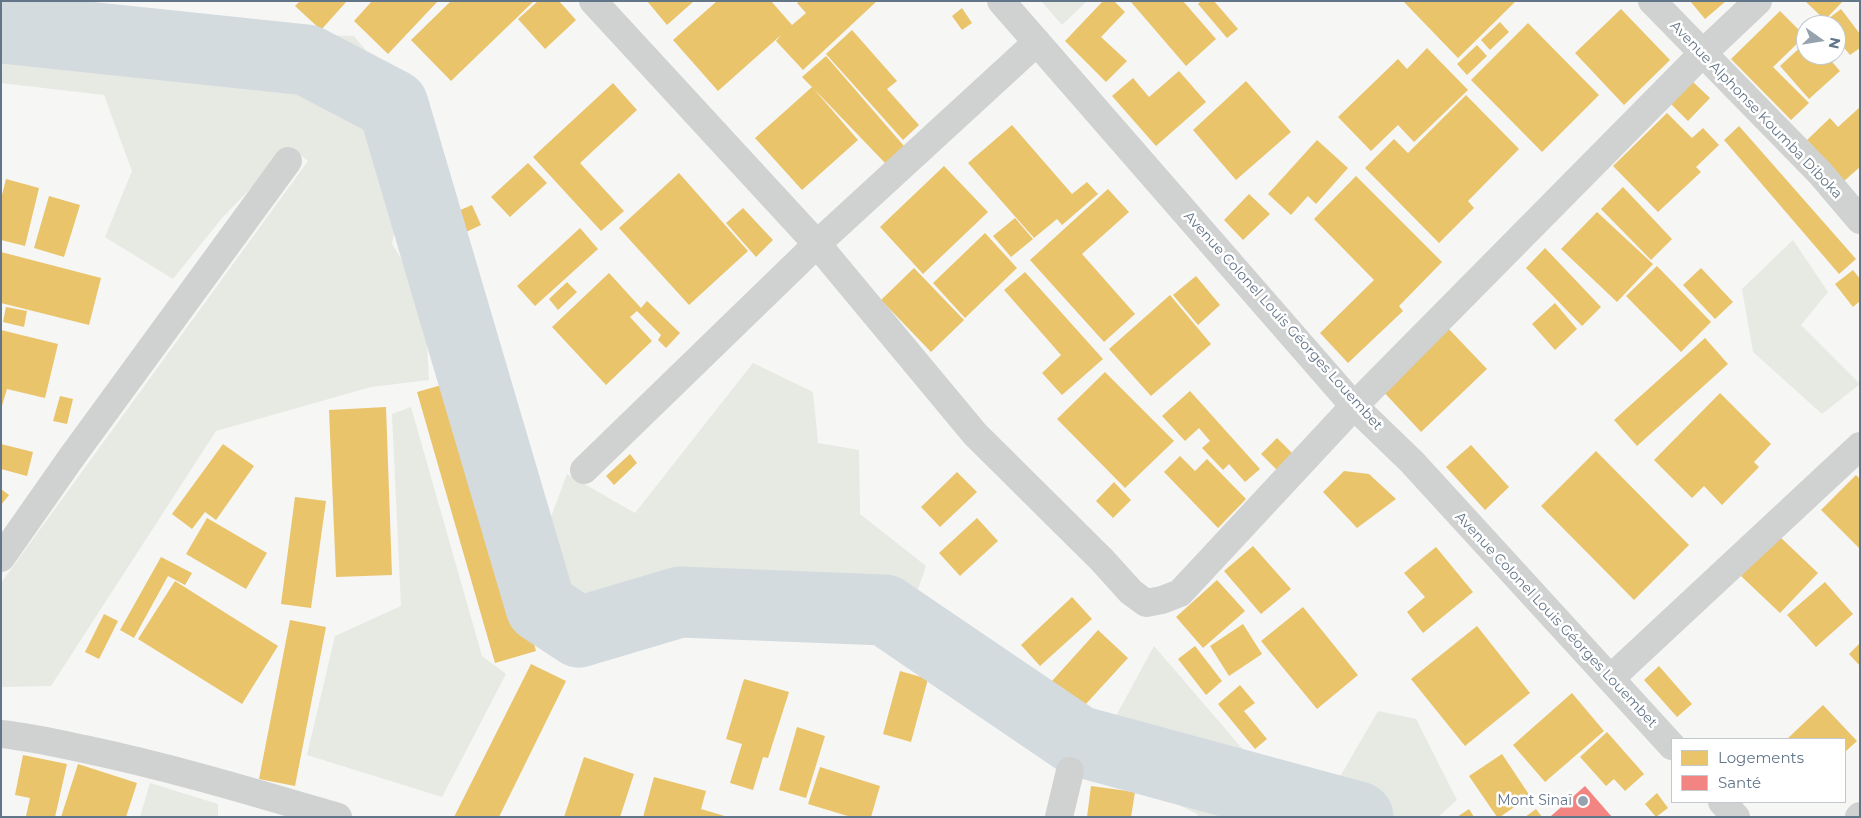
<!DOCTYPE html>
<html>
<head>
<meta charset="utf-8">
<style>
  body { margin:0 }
  #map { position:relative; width:1861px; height:818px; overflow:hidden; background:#f6f6f5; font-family:Montserrat,sans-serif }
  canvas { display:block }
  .frame { position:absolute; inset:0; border:2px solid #637588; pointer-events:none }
  .legend { position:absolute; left:1671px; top:738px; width:175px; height:65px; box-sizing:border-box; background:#fff; border:1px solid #c1c8cf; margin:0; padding:6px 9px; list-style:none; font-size:15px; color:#637588 }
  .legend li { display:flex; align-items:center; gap:10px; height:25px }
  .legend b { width:25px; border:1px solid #c1c8cf }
  .north { position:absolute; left:1796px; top:15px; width:50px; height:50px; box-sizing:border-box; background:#fff; border:1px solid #c1c8cf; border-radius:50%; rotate:103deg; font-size:14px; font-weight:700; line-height:20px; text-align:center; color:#637588 }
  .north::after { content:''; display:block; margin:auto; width:18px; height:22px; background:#96a2ae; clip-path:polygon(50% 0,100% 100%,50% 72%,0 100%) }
</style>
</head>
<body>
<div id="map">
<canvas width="1861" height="818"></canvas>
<div class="frame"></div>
<ul class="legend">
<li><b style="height:14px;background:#e9c46a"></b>Logements</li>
<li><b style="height:14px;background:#f28482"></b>Santé</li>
</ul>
<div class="north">N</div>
</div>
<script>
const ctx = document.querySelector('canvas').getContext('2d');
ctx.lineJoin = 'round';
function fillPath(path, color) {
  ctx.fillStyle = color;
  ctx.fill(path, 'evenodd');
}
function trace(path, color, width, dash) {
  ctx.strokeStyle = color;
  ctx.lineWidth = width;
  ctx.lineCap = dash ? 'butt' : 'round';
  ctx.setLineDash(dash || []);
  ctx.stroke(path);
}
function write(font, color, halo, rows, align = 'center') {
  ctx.font = font + ' Montserrat,sans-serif';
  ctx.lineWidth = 5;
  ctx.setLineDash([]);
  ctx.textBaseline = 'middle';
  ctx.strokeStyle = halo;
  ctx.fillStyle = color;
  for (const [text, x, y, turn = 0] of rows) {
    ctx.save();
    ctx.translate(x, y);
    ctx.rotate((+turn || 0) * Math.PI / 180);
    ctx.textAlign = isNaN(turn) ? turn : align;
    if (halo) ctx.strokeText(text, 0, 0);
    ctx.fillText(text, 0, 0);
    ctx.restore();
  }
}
fillPath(new Path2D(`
  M43,1H71L236,33L354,36L406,99L400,203L392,244L424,296L429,380L371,387L216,431L51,686L1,687V583L308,161L291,147L222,218L173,279L105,237L132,171L104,95L1,83V9Z
  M1041,1H1087L1062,25Z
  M1793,240L1828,292L1801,325L1860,384L1822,414L1753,352L1742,289Z
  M753,363L813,392L818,443L859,450L860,514L926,566L916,595L829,579H709L595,617L541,544L567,474L635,513Z
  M411,407L482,656L506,674L442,797L307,755L335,636L401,606L392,414Z
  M1154,646L1265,775L1296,787L1341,775L1378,711L1416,719L1457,800L1438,817H1199L1197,814L1091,762Z
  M150,783L218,804V817H140Z`), '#e6eae3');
fillPath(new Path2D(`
  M300,1H347L321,30L295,6Z
  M372,1H438L388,54L354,21Z
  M451,1H534L451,81L411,40Z
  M538,1H559L576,20L545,49L518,19Z
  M647,1H694L667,25Z
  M717,1H771L792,25L806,13L797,3L800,1H877L803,70L776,41L781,35L718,91L673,40Z
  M1103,1H1114L1125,12L1101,37L1127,61L1106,82L1065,41Z
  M1133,1H1183L1216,39L1186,66L1131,2Z
  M1201,1H1214L1238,29L1227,38L1198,4Z
  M1403,1H1516L1458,58Z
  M1690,1H1726L1705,19Z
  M1805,1H1843L1825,20Z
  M962,8L972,23L962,30L952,16Z
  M1621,9L1670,60L1624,105L1575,53Z
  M1841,9L1860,34V48L1850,55L1836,38V25H1826L1824,22Z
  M1780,11L1805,36L1773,67L1809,103L1791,120L1731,59Z
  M1500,22L1509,32L1490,50L1481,40Z
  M1528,23L1599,95L1542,152L1471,80Z
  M852,30L897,81L887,89L919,125L903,140L826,54Z
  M1806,42V55H1826L1840,71L1809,99L1780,66Z
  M1477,45L1487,56L1467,75L1457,64Z
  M1427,48L1468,90L1414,142L1398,125L1371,151L1338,117L1398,59L1407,69Z
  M826,56L904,146L886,164L813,88L858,140L802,190L755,138L812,87L802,77Z
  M1179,71L1206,102L1156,146L1112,96L1133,78L1149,97Z
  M1246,81L1291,132L1236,180L1193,130Z
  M1692,81L1710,98L1688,121L1671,104Z
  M613,83L637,110L580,163L624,211L601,231L533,157Z
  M1466,95L1519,149L1468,201L1474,208L1439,243L1365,168L1394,139L1408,153Z
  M1860,107V167L1844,181L1807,140L1830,118L1838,127Z
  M1667,113L1692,138L1703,128L1719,145L1696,167L1701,172L1658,212L1613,166Z
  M1012,125L1072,194L1087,182L1098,194L1062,225L1057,219L1034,238L968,163Z
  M1739,126L1856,259L1839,274L1724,140Z
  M1317,140L1348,168L1316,204L1308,196L1291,215L1268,194Z
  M528,163L547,183L510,217L491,197Z
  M944,166L988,212L923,274L880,227Z
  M679,173L748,251L689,305L619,228Z
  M1356,176L1442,262L1399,306L1403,311L1348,363L1320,333L1374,280L1314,219Z
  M6,179L39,188L25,246L1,240V199Z
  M1623,187L1672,239L1651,260L1601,209Z
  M1108,189L1129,212L1082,254L1135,314L1104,342L1030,260Z
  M1249,194L1270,214L1243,240L1224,220Z
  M49,196L80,205L64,257L34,248Z
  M472,205L481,225L466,232L458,211Z
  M743,208L773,240L756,257L726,223Z
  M1597,212L1653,264L1617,302L1561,249Z
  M1015,218L1033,239L1011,257L993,236Z
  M580,228L598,249L535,306L517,286Z
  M985,233L1017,268L965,318L933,283Z
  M1545,248L1601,307L1582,326L1526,268Z
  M1,252L101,278L89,325L1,303Z
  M1657,266L1711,322L1681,352L1626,296Z
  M914,268L964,320L931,352L881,300Z
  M1701,268L1733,302L1715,319L1683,285Z
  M1853,270L1860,279V301L1853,307L1835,284Z
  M1025,272L1103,359L1062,395L1042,373L1061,355L1004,290Z
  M609,273L641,308L647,301L680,333L666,348L658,340L661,335L637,311L630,317L652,341L606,385L552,327Z
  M1196,276L1220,305L1198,325L1173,295Z
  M567,282L577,292L558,310L549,299Z
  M1170,295L1211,344L1151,396L1109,349Z
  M1555,303L1577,329L1555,350L1532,324Z
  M6,307L27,311L24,327L3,322Z
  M1445,325L1487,369L1421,432L1380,388Z
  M1,330L58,344L45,398L7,389L1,409Z
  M1705,338L1728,364L1637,446L1614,420Z
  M1105,372L1174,441L1125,488L1057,419Z
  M459,380L536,651L495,663L417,392Z
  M1190,391L1260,469L1245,482L1229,464L1223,470L1202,448L1210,441L1199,428L1185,441L1162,416Z
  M1720,393L1771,444L1754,462L1759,467L1722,505L1704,486L1692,498L1654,460Z
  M60,396L73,399L67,424L53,421Z
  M386,407L392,575L336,577L329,410Z
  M1277,438L1293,454L1277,470L1261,454Z
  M1,444L33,452L27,476L1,469Z
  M223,444L254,466L216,520L205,512L192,529L172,514Z
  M1471,445L1509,487L1485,510L1446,467Z
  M1596,451L1689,545L1634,600L1541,506Z
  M630,454L637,463L614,485L606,476Z
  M1180,456L1195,471L1207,459L1246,499L1218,528L1164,472Z
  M1344,471L1369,474L1396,499L1357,528L1323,492Z
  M957,472L977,492L940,527L921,507Z
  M1856,475L1860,479V549L1821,510Z
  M1114,482L1131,500L1113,518L1096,501Z
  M1,489L9,495L1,505Z
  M295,497L326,501L311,608L281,604Z
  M207,518L267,553L246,589L186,554Z
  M977,518L998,541L960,576L939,553Z
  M1778,535L1818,573L1780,613L1741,576Z
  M1253,546L1291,589L1261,614L1224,571Z
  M1436,547L1473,592L1423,633L1407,612L1425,597L1404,573Z
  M161,557L192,573L185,585L168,576L134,638L120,630Z
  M1217,580L1245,611L1203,648L1176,617Z
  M175,581L278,646L242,704L138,639Z
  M1825,582L1853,614L1816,647L1787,615Z
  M1072,597L1092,619L1040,666L1021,645Z
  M1303,607L1358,675L1317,709L1261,641Z
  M104,614L118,621L99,659L85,652Z
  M290,620L326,627L295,786L259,779Z
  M1243,624L1262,654L1229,676L1210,646Z
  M1477,626L1530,693L1465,746L1411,679Z
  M1098,630L1128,658L1064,728L1034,701Z
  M1860,643V666L1849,654Z
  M1195,646L1222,681L1206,695L1178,659Z
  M531,664L566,681L499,817H454Z
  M1659,666L1692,704L1677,717L1644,680Z
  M900,671L928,679L911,742L883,734Z
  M744,679L789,692L768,758L763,757L753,790L730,783L742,744L726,739Z
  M1240,685L1255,703L1244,711L1267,739L1255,749L1218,704Z
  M1572,693L1604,731L1545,782L1513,745Z
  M1823,705L1857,741L1845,752V739H1787Z
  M797,727L825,736L806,798L779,790Z
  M1607,732L1644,774L1625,791L1614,779L1606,786L1580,757Z
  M1502,754L1530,796L1500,817H1497L1469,776Z
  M23,755L67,764L55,817L26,816L30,798L15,795Z
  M584,757L634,774L620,817H564Z
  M78,764L137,783L126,817H61Z
  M820,767L880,786L871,817H851L808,804Z
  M654,777L706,791L701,809L728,817H643Z
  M1091,786L1135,792L1131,817H1087Z
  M1657,793L1668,808L1656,817L1645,804Z
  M1469,809L1474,817H1457Z
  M1536,809L1542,817H1525Z`), '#e9c46a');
fillPath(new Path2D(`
  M1585,786L1612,817H1552L1551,816Z`), '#f28482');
trace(new Path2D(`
  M1,28L307,60L393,105L541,607L579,632L680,602L885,610L1078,741L1358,817`), '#d4dbdf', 71);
trace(new Path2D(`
  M593,1L817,244L975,434L1102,560L1131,592L1146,603L1162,600L1180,593L1354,406L1702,54L1758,1
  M1001,1L1354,406L1412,462L1672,746
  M1652,1L1820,173L1860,220
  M584,470L817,244L1037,42
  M1,558L71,458L288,161
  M1611,678L1860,446
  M1,734C29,737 56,743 84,749C170,767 253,792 338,817
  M1722,802L1736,817
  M1059,817L1070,771
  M1859,817L1860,816`), '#d0d1d1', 28);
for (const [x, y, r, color] of [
  [1583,801,6,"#96a2ae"]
]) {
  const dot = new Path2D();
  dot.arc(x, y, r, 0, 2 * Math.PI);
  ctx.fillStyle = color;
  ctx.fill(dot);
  trace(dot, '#fff', 2);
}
write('14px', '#637588', '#fff', [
  ["Avenue Alphonse Koumba Diboka",1756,110,46],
  ["Avenue Colonel Louis Géorges Louembet",1283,321,48],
  ["Avenue Colonel Louis Géorges Louembet",1556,620,47]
]);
write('14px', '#637588', '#fff', [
  ["Mont Sinaï",1572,801]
], 'right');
</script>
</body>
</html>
